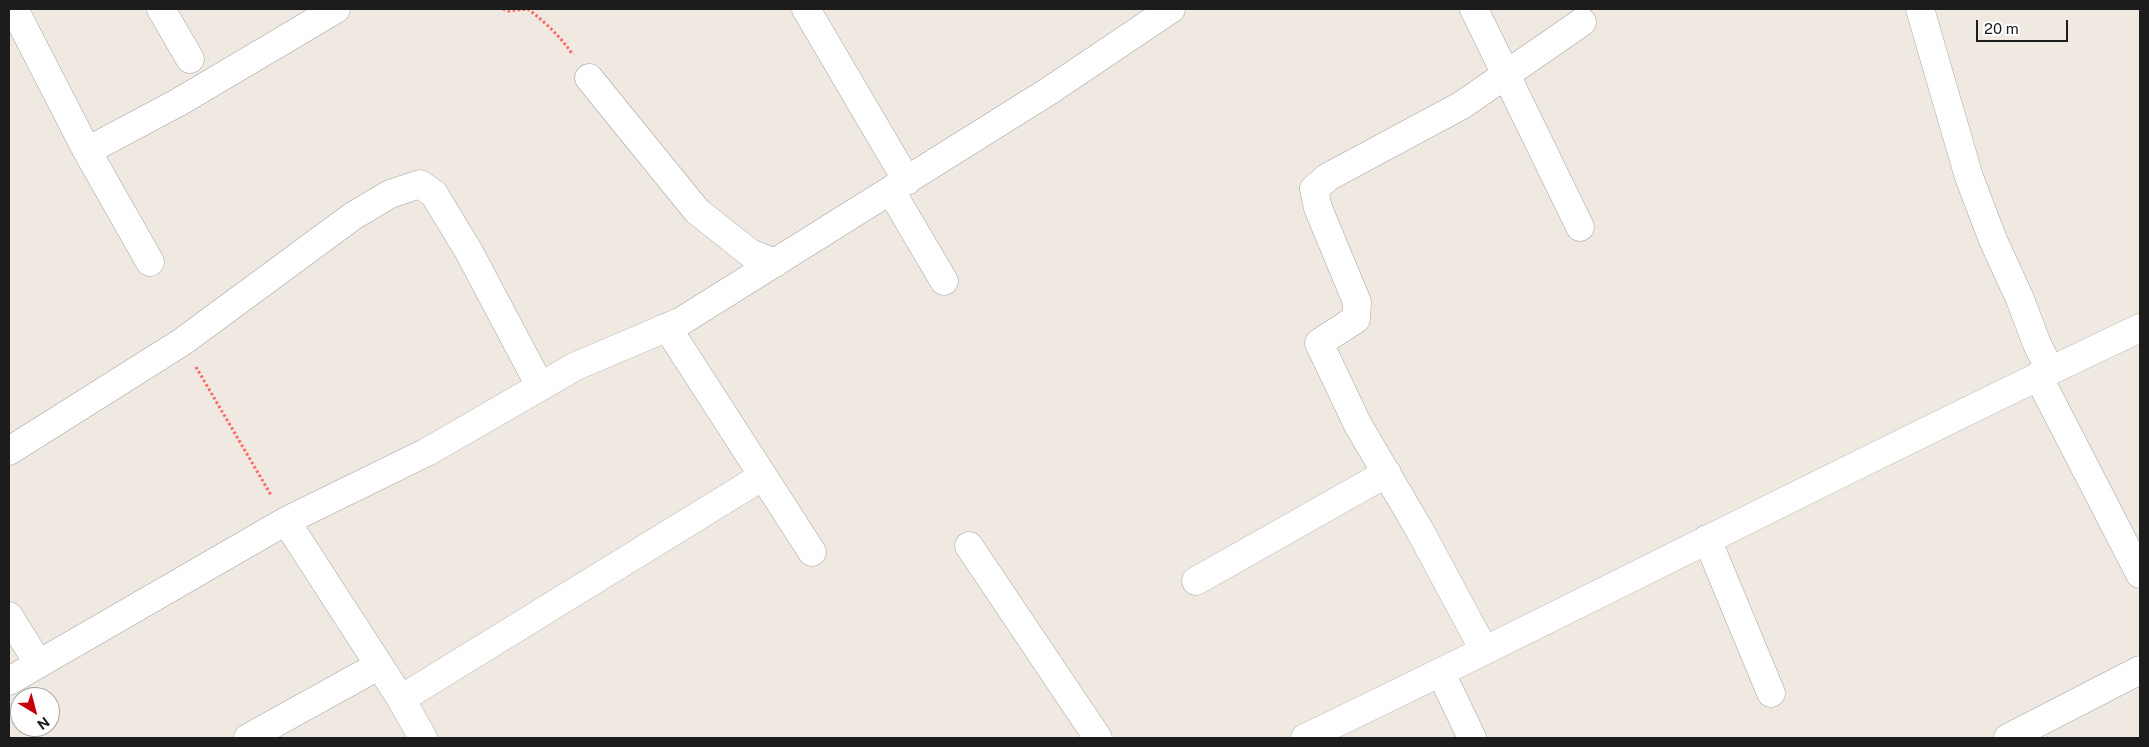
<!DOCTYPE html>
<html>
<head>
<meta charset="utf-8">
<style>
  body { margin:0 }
  #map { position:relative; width:2149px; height:747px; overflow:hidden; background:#efe9e1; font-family:"Public Sans",sans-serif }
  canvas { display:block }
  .frame { position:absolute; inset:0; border:10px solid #1c1c1c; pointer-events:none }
  .north { position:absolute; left:10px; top:687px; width:50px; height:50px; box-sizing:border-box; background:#fff; border:1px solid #a4a4a4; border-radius:50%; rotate:143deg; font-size:14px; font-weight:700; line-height:20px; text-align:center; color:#1c1c1c }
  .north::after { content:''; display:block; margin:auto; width:18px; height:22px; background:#c8000c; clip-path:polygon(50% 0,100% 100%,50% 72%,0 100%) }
  .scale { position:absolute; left:1976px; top:20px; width:92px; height:22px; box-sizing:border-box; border:2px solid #1c1c1c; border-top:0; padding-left:6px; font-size:15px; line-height:18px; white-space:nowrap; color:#1c1c1c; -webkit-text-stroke:4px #fff; paint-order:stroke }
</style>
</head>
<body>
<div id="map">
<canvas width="2149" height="747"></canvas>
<div class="frame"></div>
<div class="north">N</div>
<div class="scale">20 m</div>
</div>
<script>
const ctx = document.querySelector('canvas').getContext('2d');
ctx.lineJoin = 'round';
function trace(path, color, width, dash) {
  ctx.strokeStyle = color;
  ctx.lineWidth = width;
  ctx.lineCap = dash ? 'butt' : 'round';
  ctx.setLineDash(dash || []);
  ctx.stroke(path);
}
const street = new Path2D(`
  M14,9L87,151L150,262
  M161,9L190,59
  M806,9L907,181
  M1474,9L1580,227
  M1920,9L1969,177L1993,240L2020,299L2037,344L2050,370
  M589,78L697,211L750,253L775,263
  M87,151L179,102L336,9
  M891,191L944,281
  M667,327L812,552
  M2038,376L2140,574
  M9,451L182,342L353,216L390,194L420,184L434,194L468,250L540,386
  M286,521L401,699L423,738
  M1707,539L1771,693
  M969,546L1098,738
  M1196,581L1387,473
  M9,616L38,663
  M1484,650L1419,529L1358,425L1319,343L1356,319L1357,302L1318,208L1314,189L1328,177L1462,105L1582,22
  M1441,673L1472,738
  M9,681L286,521L427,452L576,366L680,322L1049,91L1171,9
  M401,699L763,476
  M248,738L378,666
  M1305,738C1585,604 1860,460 2140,328
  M2008,738L2140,670`);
trace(street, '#a3a3a3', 29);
trace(new Path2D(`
  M503,9L508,11L528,9C546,23 560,36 573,55
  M196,367L271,495`), '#ff6861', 3, [2.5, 2.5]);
trace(street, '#fff', 28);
</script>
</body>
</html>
